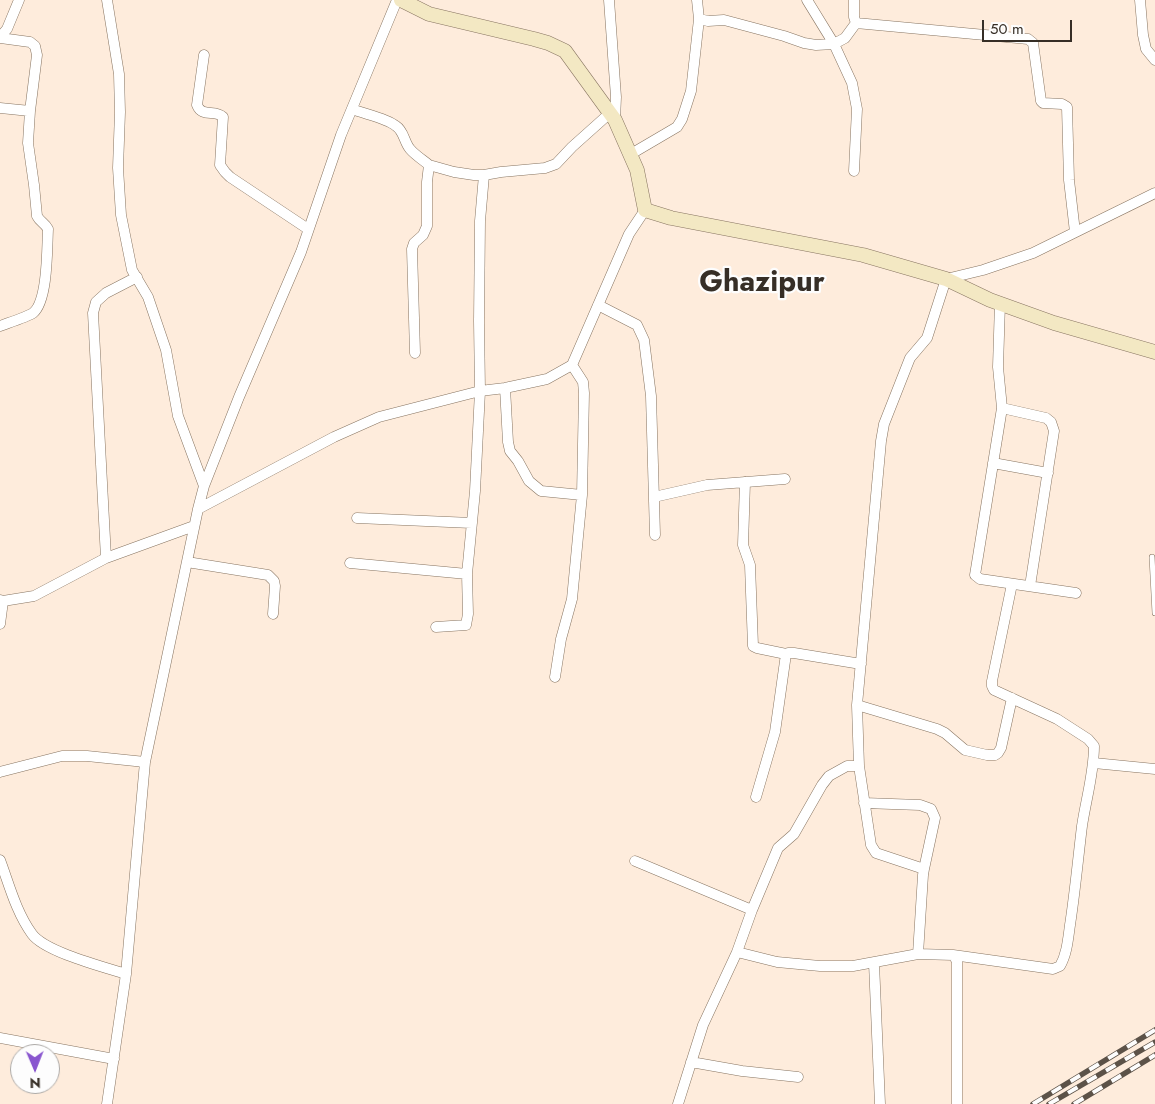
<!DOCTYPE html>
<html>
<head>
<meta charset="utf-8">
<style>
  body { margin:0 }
  #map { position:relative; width:1155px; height:1104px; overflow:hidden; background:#feecdc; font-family:Jost,sans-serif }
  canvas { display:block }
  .north { position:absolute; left:10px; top:1044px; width:50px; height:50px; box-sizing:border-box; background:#fdfdfd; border:1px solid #adaaa7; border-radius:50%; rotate:179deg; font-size:14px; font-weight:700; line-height:20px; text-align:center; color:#362e26 }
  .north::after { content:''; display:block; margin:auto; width:18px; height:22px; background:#8956cf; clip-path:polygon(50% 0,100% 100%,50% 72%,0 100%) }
  .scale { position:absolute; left:982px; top:20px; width:90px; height:22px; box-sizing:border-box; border:2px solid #362e26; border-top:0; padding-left:6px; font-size:15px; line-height:18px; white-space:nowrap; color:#362e26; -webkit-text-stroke:4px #fdfdfd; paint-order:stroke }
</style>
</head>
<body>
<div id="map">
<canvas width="1155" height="1104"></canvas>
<div class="north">N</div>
<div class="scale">50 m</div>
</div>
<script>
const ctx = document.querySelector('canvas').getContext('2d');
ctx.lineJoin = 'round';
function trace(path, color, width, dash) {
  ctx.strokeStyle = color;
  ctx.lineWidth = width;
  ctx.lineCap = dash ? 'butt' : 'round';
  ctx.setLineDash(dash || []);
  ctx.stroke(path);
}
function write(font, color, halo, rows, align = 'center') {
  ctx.font = font + ' Jost,sans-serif';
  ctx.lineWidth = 4.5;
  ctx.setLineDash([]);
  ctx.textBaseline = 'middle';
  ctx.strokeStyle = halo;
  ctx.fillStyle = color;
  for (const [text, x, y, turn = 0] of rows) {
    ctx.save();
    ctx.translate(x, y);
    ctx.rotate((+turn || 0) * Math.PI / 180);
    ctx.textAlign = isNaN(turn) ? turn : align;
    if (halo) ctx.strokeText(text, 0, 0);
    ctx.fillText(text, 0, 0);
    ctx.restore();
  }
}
const lane = new Path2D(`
  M1152,557L1155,613`);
const street = new Path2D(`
  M107,0L119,74L120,112L118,168L121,215L132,270L148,297L166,350L178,416L204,486
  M609,0L616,97L615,120
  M807,0L834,44L852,83L857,109L854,171
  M1140,0L1143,35L1146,49L1155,60
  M699,19L708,21L724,20L784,36L804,43L816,45L834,44L845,38L856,23L854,17V0
  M856,23L1028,39L1033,43L1041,101L1043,103L1062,104L1067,107L1069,180L1075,232
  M0,37L7,29L19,0
  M0,38L30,42L35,46L37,55L30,111L28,143L34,185L37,216C40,222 45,223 48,229C47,248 48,301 33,313C27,317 8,323 0,326
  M204,55L197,105C202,118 215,109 223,117L220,165L225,172L230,177L308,229
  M0,108L30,111
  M352,109C364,114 386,118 396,126C404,131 404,142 410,149C415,155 423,160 429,165
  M631,154L677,127L682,119L691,91L699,19L697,0
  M1000,303L998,367L1002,408L975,575L980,579L1076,593
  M598,305L637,325L644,340L651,396L655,535
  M415,353L412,249L414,243L423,235L427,226V182L429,165L454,172L474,175H484L501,172L545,168L556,164L572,147L610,113
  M505,388L508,442L510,451L518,461L529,481L541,491L582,495
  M1002,408L1046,418L1051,422L1054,431L1030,586
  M993,463L1048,473
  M745,482L743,545L750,565L753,646L757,648L786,654
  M654,497L707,485L785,479
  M198,509L204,486L239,397L301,252L341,135L397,0
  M357,518L472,523
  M106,558L93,313L96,302L106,293L137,277
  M187,562L268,575L274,581L275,586L273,614
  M350,563L467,574
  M0,600L3,601L34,596L106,558L194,526
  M0,624L3,601
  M436,627L466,625L468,614L467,574L475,491L480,391L479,321L480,221L484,175
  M555,677L561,639L572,599L582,495L584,393L583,382L572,365
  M857,705L937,729L945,733L965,750L987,755H995L998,753L1001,748L1012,698
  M1094,763L1155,769
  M859,766H847L829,776L822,785L794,834L778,848L752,910L737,952L777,962L820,966H853L918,954
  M0,772L62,756H87L145,762
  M756,797L775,732L786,654L788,653H794L861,664
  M864,803L920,805L931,809L935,818L924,869
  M0,860C9,884 16,912 32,934C45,952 104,967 126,974
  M635,861L752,910
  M953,955L1053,969L1060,966C1067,954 1068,939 1070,925C1075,892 1078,859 1082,826C1086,799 1094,773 1094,746L1088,739L1057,719L994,690L992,686V681L1012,584
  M874,963L880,1104
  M0,1038L114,1059
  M691,1062L742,1071L798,1077
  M107,1104L126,974L145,762L198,509L334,437L379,417L480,391L505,388L547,379L572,365L629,234L645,210
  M678,1104L703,1025L737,952
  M957,1104V961L953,955L918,954L923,875L924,869L876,853L871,845L859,766L857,705L881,441L884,424L910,358L927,338L946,279L983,270L1033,253L1155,193`);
const secondary = new Path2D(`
  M401,0L429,14L534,39L548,43L565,51L615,120L637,170L645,210L671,218L863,255L946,279L990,300L1054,323L1155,352`);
trace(lane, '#877461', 6);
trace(street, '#877461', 11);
trace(secondary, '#877461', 15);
trace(lane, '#fff', 5);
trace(street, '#fff', 10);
trace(secondary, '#f3e8c3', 14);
const rail = new Path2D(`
  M1033,1104L1155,1030
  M1049,1104L1155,1042
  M1074,1104L1155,1055`);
trace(rail, '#5c5248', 5.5);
trace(rail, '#fdfdfd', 4, [11]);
write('bold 29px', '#362e26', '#fdfdfd', [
  ["Ghazipur",762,284]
]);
</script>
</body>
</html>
